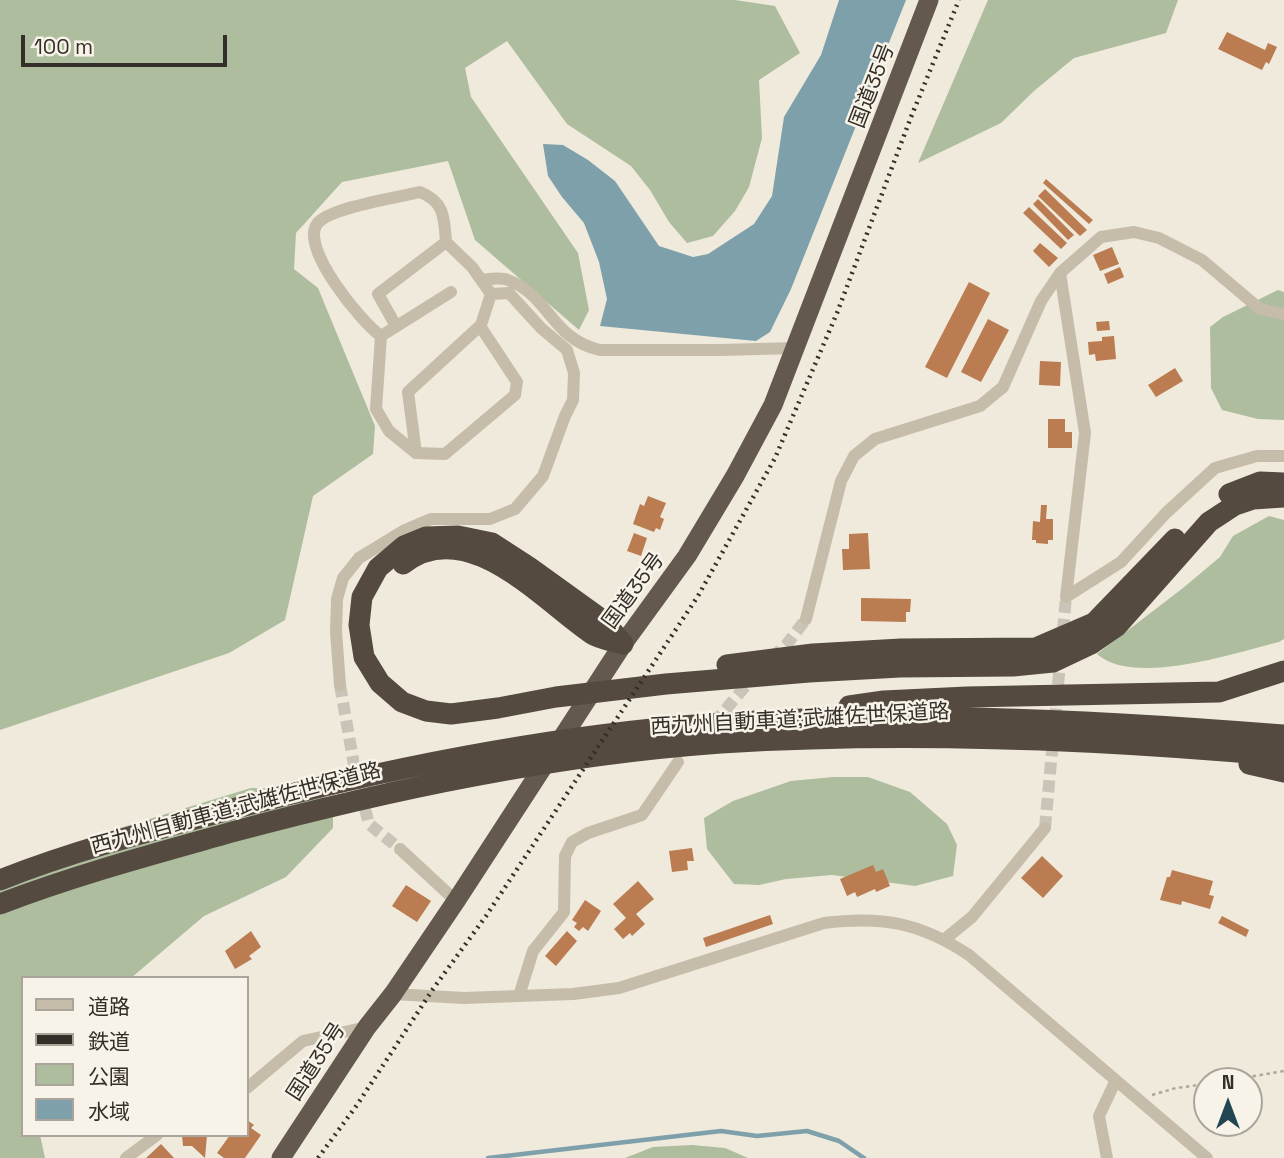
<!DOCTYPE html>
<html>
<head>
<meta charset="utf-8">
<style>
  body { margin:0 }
  #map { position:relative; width:1284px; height:1158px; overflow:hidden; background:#efeadc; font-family:"Space Grotesk","Noto Sans JP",sans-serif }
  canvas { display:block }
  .legend { position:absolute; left:21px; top:976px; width:228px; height:161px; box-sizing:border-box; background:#f8f3e8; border:2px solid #aaa49b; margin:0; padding:9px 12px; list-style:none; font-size:21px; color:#342e28 }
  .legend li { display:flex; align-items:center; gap:14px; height:35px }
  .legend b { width:35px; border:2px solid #aaa49b }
  .north { position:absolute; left:1193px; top:1067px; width:70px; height:70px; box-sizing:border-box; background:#f8f3e8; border:2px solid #aaa49b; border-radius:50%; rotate:0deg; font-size:19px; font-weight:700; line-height:28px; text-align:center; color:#342e28 }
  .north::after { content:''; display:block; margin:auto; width:24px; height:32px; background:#224652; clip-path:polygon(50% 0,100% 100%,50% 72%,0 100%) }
  .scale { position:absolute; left:21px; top:35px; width:206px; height:32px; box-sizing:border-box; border:4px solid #342e28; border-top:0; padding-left:9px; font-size:21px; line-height:24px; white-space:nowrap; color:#342e28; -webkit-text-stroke:5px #f8f3e8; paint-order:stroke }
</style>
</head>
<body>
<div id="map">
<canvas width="1284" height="1158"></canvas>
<ul class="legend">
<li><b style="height:9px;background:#c6bcaa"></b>道路</li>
<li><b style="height:9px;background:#342e28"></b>鉄道</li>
<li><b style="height:19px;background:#adbd9e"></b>公園</li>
<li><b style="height:19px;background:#7ea0aa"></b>水域</li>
</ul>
<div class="north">N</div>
<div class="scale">100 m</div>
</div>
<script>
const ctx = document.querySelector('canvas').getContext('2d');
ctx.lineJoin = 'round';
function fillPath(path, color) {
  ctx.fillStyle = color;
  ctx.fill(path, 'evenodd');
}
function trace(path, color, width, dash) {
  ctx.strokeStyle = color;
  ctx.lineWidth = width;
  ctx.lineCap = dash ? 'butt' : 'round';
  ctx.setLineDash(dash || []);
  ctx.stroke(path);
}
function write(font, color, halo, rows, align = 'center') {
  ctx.font = font + ' "Space Grotesk","Noto Sans JP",sans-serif';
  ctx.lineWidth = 5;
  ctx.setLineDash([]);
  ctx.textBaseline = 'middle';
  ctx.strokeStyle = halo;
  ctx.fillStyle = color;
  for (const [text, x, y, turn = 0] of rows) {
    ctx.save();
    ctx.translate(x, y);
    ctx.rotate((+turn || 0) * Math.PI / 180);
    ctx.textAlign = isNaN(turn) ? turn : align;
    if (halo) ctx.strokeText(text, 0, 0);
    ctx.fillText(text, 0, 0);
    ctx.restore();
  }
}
fillPath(new Path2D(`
  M0,0H735L775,6L800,53L759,80L762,138L749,187L735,211L713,236L687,243L669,222L650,190L631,166L567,124L507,41L465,68L471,97L578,253L589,310L579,330L475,240L448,161L342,182L296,233L294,269L318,288L375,426L373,454L313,496L285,620L229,653L0,730Z
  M988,0H1178L1166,33L1074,58L1034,91L1001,123L918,163Z
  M1278,290L1284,292V420L1258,419L1222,410L1211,388L1210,327L1223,317Z
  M1269,516L1284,520V639L1279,642C1234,653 1134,687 1097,654L1183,588L1220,557L1233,536Z
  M833,777H868L910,792L947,824L957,845L953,876L915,886L832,875L786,879L759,885L734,884L707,849L704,818L733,801L791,781Z
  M251,788L310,789L333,802V828L286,877L204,916L131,978H23V1135H40L45,1158H0V885L120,828Z
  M692,1145L725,1148L748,1158H625L653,1147Z`), '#adbd9e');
fillPath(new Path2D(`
  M839,0H906L791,289L770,332L756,341L600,326L607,299L599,262L584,223L562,197L548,176L543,144L563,145L588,160L615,181L659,246L693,257L708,254L754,224L772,196L784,117L821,55Z`), '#7ea0aa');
trace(new Path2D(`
  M488,1158L721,1131L757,1136L807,1131L839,1141L864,1158`), '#7ea0aa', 4.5);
fillPath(new Path2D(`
  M1227,32L1265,50L1268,43L1277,47L1269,64L1266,62L1262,70L1218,49Z
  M1046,179L1093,220L1089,224L1043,183Z
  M1045,189L1087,230L1080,236L1038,196Z
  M1038,199L1074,235L1068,240L1033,204Z
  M1029,207L1067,243L1061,249L1023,213Z
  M1040,243L1058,258L1049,267L1033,251Z
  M1112,247L1119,264L1100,271L1093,255Z
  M1120,267L1124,277L1108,284L1104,274Z
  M969,282L990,293L947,378L925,367Z
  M988,319L1009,330L981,382L961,372Z
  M1109,321L1110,330L1097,331L1096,322Z
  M1114,336L1116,359L1096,361L1095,354L1089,355L1088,342L1102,341V337Z
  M1040,361L1061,362L1060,386L1039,385Z
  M1175,368L1183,381L1156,397L1148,385Z
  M1048,419H1065V432H1072V448H1048Z
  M648,496L666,503L660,517L664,519L660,530L656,528L654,532L633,524L640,504L644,506Z
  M1041,505H1047L1046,519H1053V540H1048V544L1036,543V540H1032L1033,521L1040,522Z
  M634,533L647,538L641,556L627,551Z
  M868,533L870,569L843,570L842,549H849V534Z
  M861,598L911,599L910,612H906V622L861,621Z
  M692,848L694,861H687L688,870L672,872L669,851Z
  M1042,856L1063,876L1043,898L1021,878Z
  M873,865L876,872L883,869L890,886L876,892L875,889L857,897L855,892L847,896L840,879Z
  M1172,870L1213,881L1209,895L1214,896L1210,909L1182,901L1181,905L1160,900L1167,877H1170Z
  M638,881L654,899L636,914L645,924L632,936L630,933L623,939L614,929L626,918L613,904Z
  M406,885L431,901L417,922L392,906Z
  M585,900L601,911L588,931L583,927L579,931L574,927L577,923L572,920Z
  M770,915L773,924L706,947L703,938Z
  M1222,916L1249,930L1246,937L1218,923Z
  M251,931L261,947L249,956L252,959L235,969L225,951Z
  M567,931L577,941L556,966L545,956Z
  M247,1120L254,1125L251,1128L261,1135L245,1158H224L217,1153L230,1135H247Z
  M182,1135H207L205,1158L192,1146H183Z
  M161,1144L174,1158H146Z`), '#ba7c50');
trace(new Path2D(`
  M772,658L787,644L806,619
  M340,685L355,771L369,824L400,849
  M714,723L754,676
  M1045,828L1066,597`), '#cac4b8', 12, [12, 6]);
trace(new Path2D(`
  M1225,1081L1284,1071
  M1152,1095L1176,1088L1207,1084`), '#b2a694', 2.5, [3.5, 3.5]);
trace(new Path2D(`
  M1060,273L1085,433L1066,597
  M481,280C489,279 501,277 508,280C550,296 551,339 600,350H720L796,348
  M451,292L381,336L376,409L389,431L416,453L445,454L515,395L517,382L480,326
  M396,326L378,294L446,242
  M381,336C361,322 300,248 317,224C328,208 399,197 420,192C445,202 444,218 446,242L472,267L491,294L481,325L408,392L416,453
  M1066,597L1121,562L1166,513L1215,468L1257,456H1284
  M806,619L841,481L854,456L875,439L980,406L1003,387L1041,301L1060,273L1101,237L1134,232L1159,238L1202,260L1260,309L1284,314
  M340,685L336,632L337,599L343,578L359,558L405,530L431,519H490L515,509L543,476L565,416L573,400L574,373L567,350L541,328L509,293L491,294
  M400,849L456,901
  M945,939L972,917L1045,828
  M393,994L464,998L519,996L573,994L619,988L824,923C882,916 919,922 969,955L1207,1158
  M519,996L533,951L564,912L565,856L572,842L588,833L642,815L678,762
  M247,1088L303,1041L367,1027
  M126,1158L157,1135
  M1107,1158L1099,1116L1115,1082`), '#c6bcaa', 12);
trace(new Path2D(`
  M281,1158L367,1027L393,994L456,901L623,644L687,556L735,476L773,405L929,0`), '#64594e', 19);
trace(new Path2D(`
  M1229,494L1260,482L1284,483
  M403,564C467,513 543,601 592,634C600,639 613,641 623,644
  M623,644L604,621L529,567L492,543L458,536L426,537L404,546L378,568L362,597L359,625L364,657L380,683L402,702L426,711L451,714L498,708L556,697L666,684L809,672L900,667L1013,666L1053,662L1091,644L1117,626L1209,522L1235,505L1253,499L1284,497
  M727,665L813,654L901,649L1036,648L1094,623L1175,539
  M849,706L884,701L967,697L1219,692L1284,671
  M1249,764L1284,772
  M0,880C73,851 150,831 225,811C375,771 528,740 682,726C883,709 1084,719 1284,735
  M0,904C75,875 154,854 232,832C392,789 555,755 721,743C909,731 1097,739 1284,756`), '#544a40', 21);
trace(new Path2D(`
  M318,1158L357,1105L433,989L486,916L698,596L775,458L837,313L911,117L959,0`), '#342e28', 4.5, [2, 5]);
write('21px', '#342e28', '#f8f3e8', [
  ["国道35号",873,86,-69],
  ["国道35号",634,591,-54],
  ["西九州自動車道;武雄佐世保道路",800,720,-3],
  ["西九州自動車道;武雄佐世保道路",236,809,-15],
  ["国道35号",317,1062,-57]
]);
</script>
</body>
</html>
